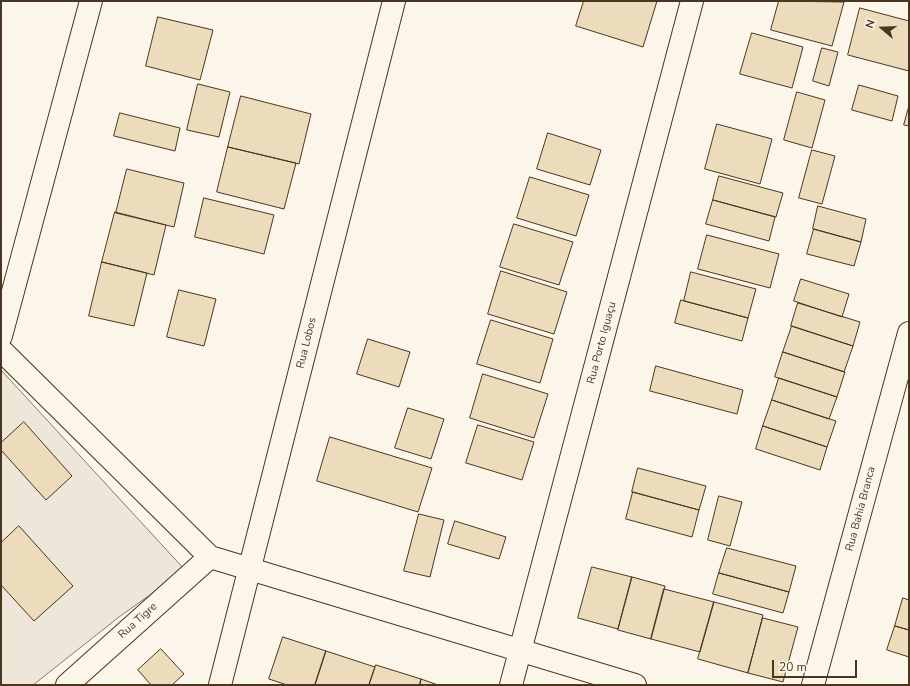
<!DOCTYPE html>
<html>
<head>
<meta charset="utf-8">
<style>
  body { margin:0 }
  #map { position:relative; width:910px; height:686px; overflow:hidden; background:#fbf6e9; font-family:"Nunito Sans",sans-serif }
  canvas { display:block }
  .frame { position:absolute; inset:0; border:2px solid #4a3520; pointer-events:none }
  .north { position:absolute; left:862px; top:8px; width:40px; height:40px; -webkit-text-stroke:3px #fbf6e9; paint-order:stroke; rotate:289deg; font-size:11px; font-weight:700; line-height:16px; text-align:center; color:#4a3520 }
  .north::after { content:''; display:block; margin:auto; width:14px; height:18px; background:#4a3520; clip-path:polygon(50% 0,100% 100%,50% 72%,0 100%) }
  .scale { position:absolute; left:772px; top:660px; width:85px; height:18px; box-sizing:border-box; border:2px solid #4a3520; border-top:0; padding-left:5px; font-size:12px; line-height:14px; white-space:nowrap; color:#4a3520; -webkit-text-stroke:3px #fbf6e9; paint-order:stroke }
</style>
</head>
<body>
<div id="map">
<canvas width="910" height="686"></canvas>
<div class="frame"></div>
<div class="north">N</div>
<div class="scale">20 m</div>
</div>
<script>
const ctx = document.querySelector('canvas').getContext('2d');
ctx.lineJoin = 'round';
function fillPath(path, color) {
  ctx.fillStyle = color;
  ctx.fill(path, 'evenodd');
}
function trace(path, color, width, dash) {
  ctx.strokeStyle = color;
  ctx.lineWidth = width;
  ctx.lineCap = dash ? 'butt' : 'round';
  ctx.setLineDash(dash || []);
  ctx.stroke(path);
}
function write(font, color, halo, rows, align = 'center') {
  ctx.font = font + ' "Nunito Sans",sans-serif';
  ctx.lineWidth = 3;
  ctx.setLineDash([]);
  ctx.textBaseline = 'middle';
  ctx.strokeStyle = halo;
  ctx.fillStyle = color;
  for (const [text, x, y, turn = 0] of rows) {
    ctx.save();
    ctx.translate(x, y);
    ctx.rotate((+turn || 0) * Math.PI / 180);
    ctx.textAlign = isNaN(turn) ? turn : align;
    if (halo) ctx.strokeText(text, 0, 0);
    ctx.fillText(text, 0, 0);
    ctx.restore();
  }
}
const green = new Path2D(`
  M1,370L185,570L119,617L33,685H1Z`);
fillPath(green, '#ede6d9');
trace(green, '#887966', 1);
const building = new Path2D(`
  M584,1H657L643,47L576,26Z
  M779,1L844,2L832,46L771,30Z
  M860,8L909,21V71L848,55Z
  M158,17L213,30L200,80L146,66Z
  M752,33L803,47L792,88L740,74Z
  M822,48L838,52L829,86L813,81Z
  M198,84L230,92L219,137L187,130Z
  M859,85L898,96L892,121L852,110Z
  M797,92L825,100L812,148L784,140Z
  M241,96L311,114L299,164L228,147Z
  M909,106V126L904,125Z
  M120,113L180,128L175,151L114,136Z
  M717,124L772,139L760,184L705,169Z
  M548,133L601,150L590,185L537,169Z
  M228,147L296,163L284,209L217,192Z
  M812,150L835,156L822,204L799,198Z
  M127,169L184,183L174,227L116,213Z
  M719,176L783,193L776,217L713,200Z
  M530,177L589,195L576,236L517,218Z
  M204,198L274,215L264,254L195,237Z
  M713,200L775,217L769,241L706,224Z
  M818,206L866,219L861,242L813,229Z
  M115,212L166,225L154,275L102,262Z
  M514,224L573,242L559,285L500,267Z
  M814,229L861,242L854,266L807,254Z
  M707,235L779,254L770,288L698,269Z
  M102,262L147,273L134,326L89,316Z
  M501,271L567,292L554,334L488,314Z
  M691,272L756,289L748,318L684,301Z
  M801,279L849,294L842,317L794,301Z
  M179,290L216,299L204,346L167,337Z
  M681,300L748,318L742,341L675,323Z
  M798,303L860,322L853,346L791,326Z
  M491,320L553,339L540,383L477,364Z
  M792,326L853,346L844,372L783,352Z
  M368,339L410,352L399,387L357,374Z
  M783,352L845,372L837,397L775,377Z
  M656,366L743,390L737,414L650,391Z
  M483,374L548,394L534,438L470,418Z
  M779,378L837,397L829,419L772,400Z
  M772,400L836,421L827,447L763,426Z
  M408,408L444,419L431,459L395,448Z
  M24,422L72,476L46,500L1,450V443Z
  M478,425L534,442L522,480L466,463Z
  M763,426L827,447L820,470L756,449Z
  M330,437L432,468L418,512L317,481Z
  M638,468L706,486L699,510L632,492Z
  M633,492L699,510L692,537L626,519Z
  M719,496L742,502L730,546L708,540Z
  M419,514L444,520L430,577L404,571Z
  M455,521L506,537L499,559L448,544Z
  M19,526L73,586L34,621L1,585V543Z
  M727,548L796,566L789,592L719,573Z
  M592,567L632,577L618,629L578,618Z
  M719,573L789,592L783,613L713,594Z
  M632,577L665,586L651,639L618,630Z
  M664,589L714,602L700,652L651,639Z
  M903,598L909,600V630L895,626Z
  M714,602L763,615L748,673L698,659Z
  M763,618L798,627L783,682L748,673Z
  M895,626L909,630V657L887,650Z
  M283,637L326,651L315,685H287L269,679Z
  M161,649L184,674L172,685H151L138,670Z
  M326,651L375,667L369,685H315Z
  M376,665L421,679L420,685H369Z
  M421,679L438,685H420Z`);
fillPath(building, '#ecdcbc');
trace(building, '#4a3520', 1);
const minor = new Path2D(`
  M1,336L91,1
  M1,350L210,557L635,685
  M67,685L210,557
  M220,685L394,1
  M511,685L692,1
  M813,685L909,333`);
trace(minor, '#4a3520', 24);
trace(minor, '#fbf6e9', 22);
write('11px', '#4a3520', '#fbf6e9', [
  ["Rua Lobos",307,343,-76],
  ["Rua Porto Iguaçu",602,343,-75],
  ["Rua Bahia Branca",861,509,-75],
  ["Rua Tigre",138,621,-42]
]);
</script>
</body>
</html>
